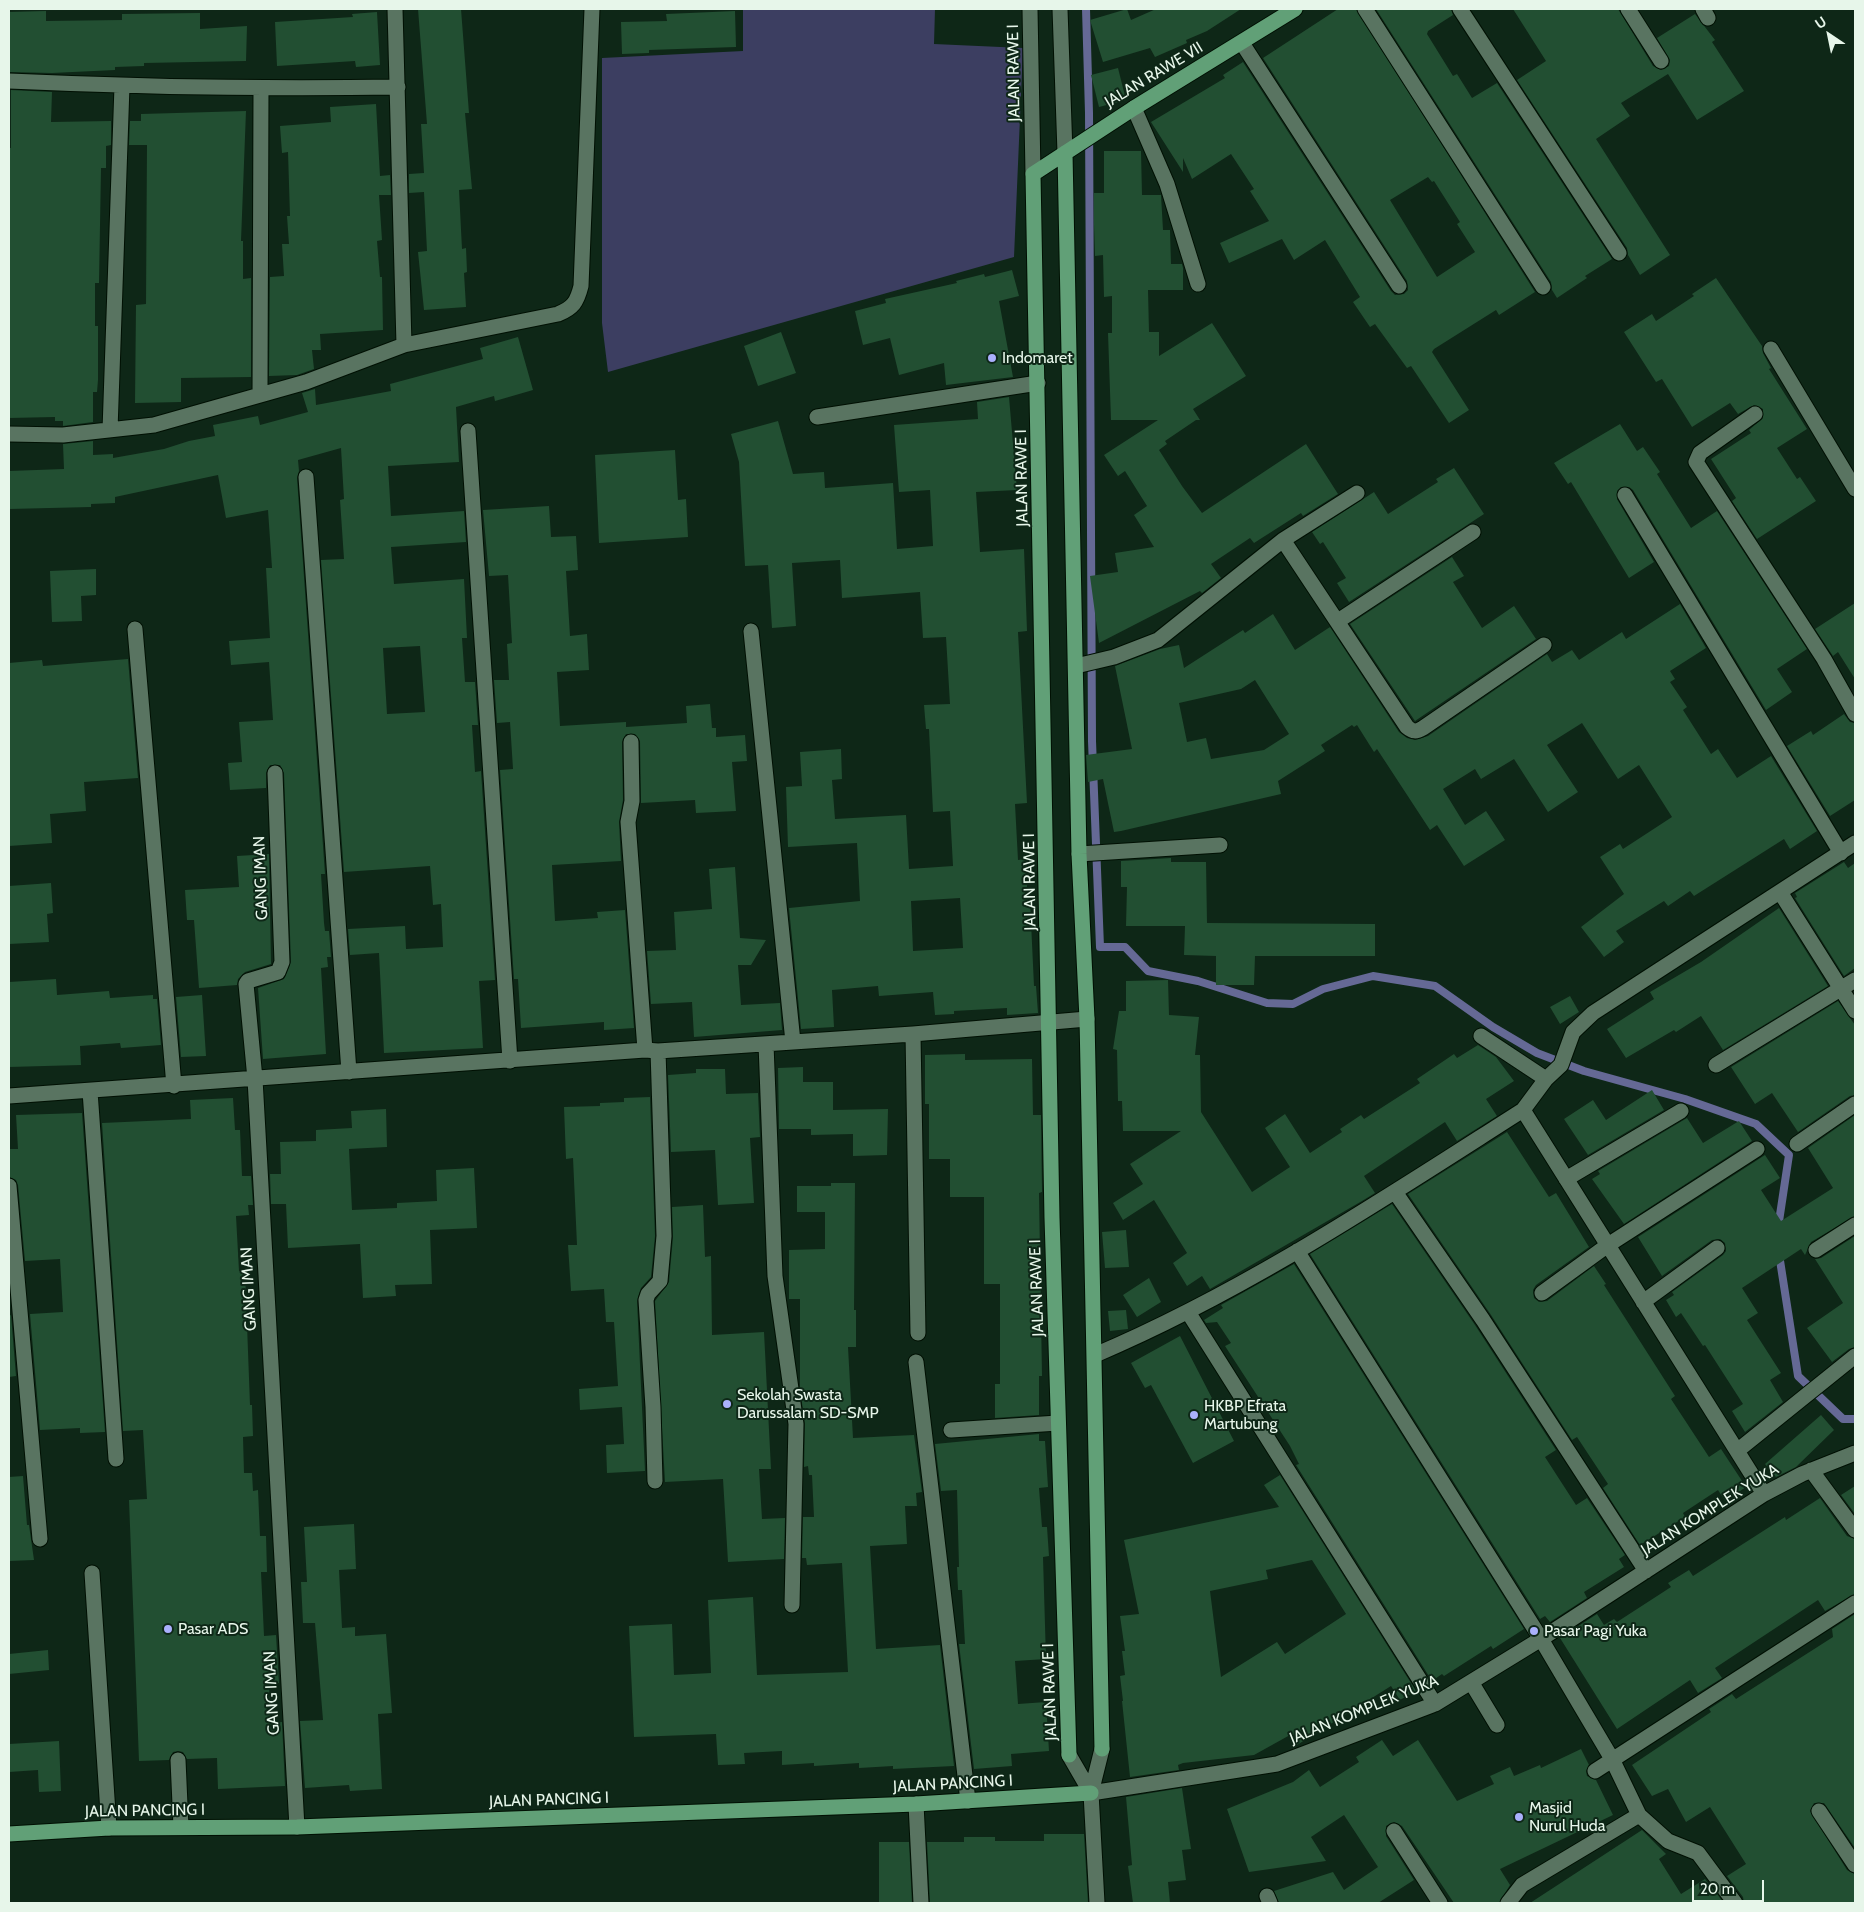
<!DOCTYPE html>
<html>
<head>
<meta charset="utf-8">
<style>
  body { margin:0 }
  #map { position:relative; width:1864px; height:1912px; overflow:hidden; background:#0e2717; font-family:Cabin,sans-serif }
  canvas { display:block }
  .frame { position:absolute; inset:0; border:10px solid #e7f6ea; pointer-events:none }
  .north { position:absolute; left:1804px; top:10px; width:50px; height:50px; -webkit-text-stroke:4px #0e2717; paint-order:stroke; rotate:326deg; font-size:14px; font-weight:700; line-height:20px; text-align:center; color:#e7f6ea }
  .north::after { content:''; display:block; margin:auto; width:18px; height:22px; background:#e7f6ea; clip-path:polygon(50% 0,100% 100%,50% 72%,0 100%) }
  .scale { position:absolute; left:1692px; top:1880px; width:72px; height:22px; box-sizing:border-box; border:2px solid #e7f6ea; border-top:0; padding-left:6px; font-size:15px; line-height:18px; white-space:nowrap; color:#e7f6ea; -webkit-text-stroke:4px #0e2717; paint-order:stroke }
</style>
</head>
<body>
<div id="map">
<canvas width="1864" height="1912"></canvas>
<div class="frame"></div>
<div class="north">U</div>
<div class="scale">20 m</div>
</div>
<script>
const ctx = document.querySelector('canvas').getContext('2d');
ctx.lineJoin = 'round';
function fillPath(path, color) {
  ctx.fillStyle = color;
  ctx.fill(path, 'evenodd');
}
function trace(path, color, width, dash) {
  ctx.strokeStyle = color;
  ctx.lineWidth = width;
  ctx.lineCap = dash ? 'butt' : 'round';
  ctx.setLineDash(dash || []);
  ctx.stroke(path);
}
function write(font, color, halo, rows, align = 'center') {
  ctx.font = font + ' Cabin,sans-serif';
  ctx.lineWidth = 4;
  ctx.setLineDash([]);
  ctx.textBaseline = 'middle';
  ctx.strokeStyle = halo;
  ctx.fillStyle = color;
  for (const [text, x, y, turn = 0] of rows) {
    ctx.save();
    ctx.translate(x, y);
    ctx.rotate((+turn || 0) * Math.PI / 180);
    ctx.textAlign = isNaN(turn) ? turn : align;
    if (halo) ctx.strokeText(text, 0, 0);
    ctx.fillText(text, 0, 0);
    ctx.restore();
  }
}
fillPath(new Path2D(`
  M743,9H935L934,44L1023,48L1014,257L608,372L602,323V58L743,51Z`), '#3c3e61');
trace(new Path2D(`
  M1086,9L1089,113L1092,741L1100,947H1125L1148,971L1198,981L1267,1003L1293,1004L1323,989L1373,976L1435,986L1493,1027L1537,1053L1584,1071L1685,1099L1756,1124L1789,1155L1778,1228
  M1779,1254L1798,1376L1843,1419H1855`), '#656995', 8);
fillPath(new Path2D(`
  M418,9H461L469,113H465L472,189L459,190L462,249L466,248L467,272L464,273L466,307L424,310L418,252L427,251L424,192L409,193V174L424,173L421,124H427Z
  M1127,9L1131,20L1156,9H1241L1207,31L1186,40L1187,43L1155,57L1150,48L1103,62L1090,20Z
  M1338,9H1356L1535,292L1499,315L1496,310L1434,349L1432,352L1469,410L1449,423L1411,366L1407,368L1375,324L1370,327L1353,302L1360,297L1325,240L1294,260L1282,239L1229,263L1220,243L1269,221L1250,191L1254,189L1231,154L1192,179L1183,158V172L1151,122L1225,78L1223,75L1243,62L1391,291L1395,295L1404,294L1408,290L1407,281L1263,58ZM1428,177L1432,182L1434,181L1460,222L1457,224L1475,252L1437,277L1390,200Z
  M1376,9H1451L1453,15L1428,31L1427,34L1453,76L1457,74L1472,98L1497,83L1612,259L1585,276L1587,278L1557,298L1552,290L1551,282Z
  M1513,9H1618L1653,66L1661,70L1669,66L1670,60L1657,38L1695,14L1715,40L1712,42L1744,91L1697,120L1668,74L1621,103L1630,116L1596,139L1670,255L1640,275L1628,255L1627,248L1517,80L1546,61Z
  M46,11V21L122,20V14L200,13V29L247,26L246,61L144,63V66L115,67V70L52,73L9,72V12Z
  M735,11L736,47L649,50V53L622,54L621,22L667,21L666,14Z
  M377,12L380,65L356,67L355,61L277,66L275,22L353,17L352,14Z
  M1118,68L1126,100L1099,107L1091,75Z
  M11,90L52,92L51,122L111,121V145L106,146V168H101L99,283H95V326H98V380L97,392H93V422L63,426V421H55V417L9,418V148H11Z
  M376,104L380,176L390,175L391,195H379L382,240L377,241L380,277H382L383,330L320,334L321,350H312L314,369L297,375L269,376L270,277L284,276L282,244H289L287,216H290L288,152L282,153L280,126L331,122L330,107Z
  M246,111L241,241H243V279L251,278V377L181,378V402L135,403L136,305L146,304L147,145H129L130,121H141V114Z
  M1104,151H1141L1142,195H1161L1163,230H1170L1171,264H1182L1183,268V290H1148L1149,332H1159V356L1212,323L1246,376L1193,409L1200,420H1196L1165,441L1167,444L1159,450L1182,486L1202,513L1306,444L1338,494L1303,516L1301,513L1254,543L1250,538L1211,564L1221,578L1202,593L1200,591L1099,643L1090,576L1118,572L1115,553L1154,547L1134,515L1147,506L1125,471L1118,476L1104,455L1158,420H1111L1108,333H1112V296L1104,297L1103,255L1095,256L1094,225V193H1104Z
  M1012,270L1019,296L999,301L1013,377L946,385L944,363L899,375L890,338L863,345L855,311L886,303L885,299L957,283L956,281L984,274L985,277Z
  M1716,278L1762,346L1763,353L1771,368L1769,369L1807,429L1777,448L1797,479L1800,477L1816,501L1757,539L1732,501L1736,498L1711,459L1751,433L1749,430L1763,418V409L1754,405L1738,414L1730,403L1692,427L1662,379L1656,382L1624,332L1652,314L1656,321L1694,296L1692,294Z
  M781,332L796,373L758,386L744,346Z
  M518,337L533,390L495,401L494,396L456,407L459,462L388,466L391,516L464,511L466,542L391,547L394,584L464,579L467,638H462L465,682H475L478,725H472L475,772L481,771L495,980L479,981L483,1048L384,1053L379,953L350,955L348,929L405,926L406,949L443,947L441,904L433,905L430,866L344,872L321,560L344,559L340,500L344,499L341,448L298,460L299,471L297,478L325,874H321L324,923L325,931H329L331,957H327L328,967L321,968L326,1054L263,1059L258,988L284,979L291,962L284,773L280,765H270L266,773V788L230,790L228,763L242,762L239,722L273,720L269,662L231,665L229,641L270,638L266,568H272L268,510L226,518L218,475L115,497V503L91,504V507L9,509V471L64,469L63,444L93,441V455L113,454V458L164,449L189,441L215,436L213,425L258,416L260,425L308,412L302,393L315,389L316,405L391,391L390,384L483,359L480,348ZM420,646L425,712L387,714L383,648Z
  M1009,397L1017,490L976,492L980,552L1024,549L1027,631L1018,632L1027,803L1015,804L1018,860L1025,859L1028,900H1030L1034,986H1036L1038,1013L1007,1015V1008L954,1011V1014L935,1015L933,992L879,996L878,986L832,990L834,1027L801,1029L789,908L860,901L857,843L788,847L786,787L802,786L800,752L841,749L842,779L832,780L835,819L906,815L909,869L953,866L950,811L933,812L929,729H926L924,705L950,704L946,637L923,638L920,592L842,598L840,560L792,563L796,626L772,628L768,565L745,566L739,462L731,434L778,421L793,474L824,472L825,488L893,483L897,549L933,546L930,490L899,492L894,425L978,419L977,402ZM960,898L963,948L913,951L911,901Z
  M1620,424L1637,451L1643,447L1660,472L1657,474L1691,528L1717,511L1807,649L1777,669L1792,692L1766,710L1633,490L1629,487H1621L1617,491V499L1654,562L1629,578L1571,482L1568,484L1554,463Z
  M675,450L678,500L686,499L688,537L599,543L595,455Z
  M1454,468L1484,514L1349,602L1337,583L1346,578L1323,542L1320,544L1312,532L1374,492L1388,514L1438,482L1436,479Z
  M549,506L551,537L576,536L578,570L566,571L570,636L587,634L589,670L557,672L560,726L626,722V727L687,723L686,706L710,704L712,728H716V737L745,735L747,761L732,762L736,811L696,813L695,800L641,803L640,741L635,734H626L622,742L623,800L619,822L621,861L552,865L555,921L598,918L597,912L625,910L634,1028L604,1030V1022L521,1028L518,979H514L500,770L513,769L510,722L497,723L494,680H509L507,644L512,643L508,575L489,576L483,510Z
  M1452,557L1464,576L1453,582L1482,628L1514,606L1536,639L1415,721L1350,624Z
  M96,569V595L81,596L82,621L52,622L50,571Z
  M1855,603V679L1838,652L1833,656L1815,629Z
  M1680,604L1706,648L1670,671L1675,679L1670,682L1687,707L1683,710L1711,754L1718,749L1737,778L1771,756L1817,831L1790,849L1784,839L1694,896L1690,891L1668,906L1664,901L1616,931L1624,942L1604,957L1581,927L1624,894L1600,857L1620,844L1623,849L1672,817L1639,765L1618,779L1582,723L1547,745L1578,792L1548,812L1514,759L1481,779L1475,769L1443,789L1465,825L1486,811L1505,840L1464,866L1437,825L1430,830L1377,749L1374,752L1357,725L1354,727L1352,725L1321,745L1325,751L1278,781L1281,794L1121,831L1114,832L1103,779L1088,782L1086,755L1132,749L1115,666L1160,649L1179,645L1184,668L1243,630L1245,633L1273,614L1295,650L1330,627L1399,732L1407,738L1415,740L1428,736L1547,654L1552,662L1572,650L1579,660L1622,632L1626,639ZM1255,680L1289,734L1264,750L1211,759L1206,738L1187,742L1179,703L1241,689Z
  M128,659L138,778L84,782L86,811L50,814L52,843L9,846V663L42,660L43,666Z
  M1844,714L1850,722L1855,723V800L1830,816L1787,746L1811,731L1813,735Z
  M269,854L271,964L245,972L238,979L237,985L199,988L194,920H187L185,890L239,887L237,856Z
  M1171,858V862H1206L1207,923L1375,924V956H1255L1254,985H1216V956L1184,955L1185,926H1126L1127,887H1121V861Z
  M1844,862L1848,868L1855,863V968L1844,976L1795,898L1797,897L1795,893Z
  M735,867L740,938L766,940L751,965H738L741,1005L780,1003L782,1030L694,1037L692,1002L651,1004L647,951L676,950L674,912L712,909L709,869Z
  M51,883L53,913L47,914L49,942L9,944V886Z
  M1779,908L1828,986L1723,1050L1701,1016L1676,1032L1674,1030L1626,1058L1607,1029L1654,999L1650,992L1701,962Z
  M56,979L57,995L109,991L110,998L153,995V999H157L161,1045L121,1048L120,1043L80,1046L81,1065L9,1067V982Z
  M1168,980L1169,1015L1199,1017L1195,1055H1200L1201,1112L1252,1192L1290,1167L1265,1128L1285,1114L1310,1153L1342,1132L1340,1129L1361,1115L1364,1119L1420,1083L1417,1079L1454,1054L1457,1058L1478,1045L1496,1057L1514,1081L1486,1099L1497,1116L1457,1141L1445,1122L1364,1176L1375,1193L1362,1201L1210,1289L1202,1276L1187,1286L1173,1263L1187,1253L1154,1200L1123,1220L1113,1203L1143,1184L1130,1164L1181,1131H1123L1122,1101H1118L1117,1050L1113,1049L1119,1011H1126V981Z
  M202,995L206,1056L181,1057L176,997Z
  M1570,996L1579,1012L1560,1024L1550,1007Z
  M1838,1001L1855,1025V1095L1850,1096L1798,1132L1772,1093L1755,1104L1731,1067Z
  M965,1054V1060L1032,1059L1033,1115H1041L1042,1192L1039,1193L1042,1376H1039V1415L995,1418V1384H1000V1284H984V1197H950V1159H929V1104H925V1055Z
  M803,1067V1082H833V1110L888,1109L887,1155L853,1156V1134L811,1135V1129H779L778,1068Z
  M696,1069H725L726,1094L758,1093L760,1137L750,1138L754,1203L718,1205L715,1150L671,1152L668,1075L696,1073Z
  M1652,1090L1664,1110L1588,1155L1564,1119L1593,1100L1606,1120Z
  M650,1097L655,1236L651,1277L641,1288L637,1301L645,1471L607,1473L606,1445L624,1444L622,1407L580,1410L579,1389L618,1386L614,1322H606L604,1289L571,1291L568,1245H577L573,1158L566,1159L564,1107L600,1106V1103L624,1102V1098Z
  M233,1098L235,1130H240L242,1176H251L253,1205H248L249,1215L236,1216L239,1271H245L250,1405H252L253,1436L243,1437L244,1473H252L253,1491L258,1490L260,1536H266L267,1572H261L264,1636L276,1635L279,1683L269,1684L271,1723L282,1722L285,1786L218,1789L217,1758L187,1759L183,1752L178,1751L173,1752L169,1760L139,1761L129,1500L147,1499L143,1430L123,1431L102,1123L191,1119L190,1100Z
  M386,1109L387,1147L349,1149L352,1210L397,1208V1203L437,1201L436,1170L474,1168L477,1228L430,1230L432,1284L395,1285L396,1296L363,1298L360,1244L288,1248L286,1204H271L270,1174H281L280,1142L316,1141V1130L352,1128L351,1111Z
  M82,1113L105,1432L80,1433V1428L40,1430L30,1314L63,1312L60,1259L25,1261L18,1185L16,1180L9,1177V1149H18L16,1115Z
  M1855,1115V1216L1811,1242L1805,1255L1801,1249L1742,1288L1758,1313L1747,1320L1781,1373L1770,1380L1783,1402L1745,1432L1732,1411L1743,1404L1705,1345L1703,1346L1681,1313L1676,1317L1666,1300L1674,1295L1672,1292L1723,1255L1726,1251L1725,1243L1720,1239L1712,1240L1662,1276L1638,1237L1765,1155L1780,1178L1761,1190L1781,1221L1833,1188L1808,1148Z
  M1687,1118L1703,1143L1739,1121L1752,1141L1624,1224L1592,1179L1600,1174L1598,1171Z
  M1507,1132L1549,1197L1556,1193L1589,1247L1536,1285L1533,1290L1534,1298L1539,1302L1547,1301L1594,1266L1606,1284L1604,1285L1675,1396L1671,1399L1709,1457L1721,1449L1746,1487L1725,1501L1718,1490L1683,1513L1685,1517L1640,1545L1603,1488L1608,1484L1577,1437L1572,1440L1491,1315L1408,1194Z
  M831,1183H855L854,1310H856V1347H848L853,1438L914,1435L922,1492L916,1493L917,1506H905L907,1544L870,1546L876,1649L940,1645L954,1766L893,1769V1766L859,1768V1763L814,1766V1763L782,1765V1751L744,1753L745,1764L718,1765L716,1734L634,1737L629,1626L672,1624L674,1675L711,1673L708,1600L753,1597L757,1675L848,1672L842,1563L807,1565L806,1558H802L803,1517H814L812,1475H809L808,1466L804,1467L805,1424L800,1389V1299H789V1250L825,1249V1212H797V1186H831Z
  M1392,1204L1475,1325L1556,1450L1545,1457L1576,1505L1587,1498L1625,1555L1619,1559L1624,1567L1584,1592L1587,1598L1550,1622L1545,1616L1540,1619L1310,1254Z
  M703,1205L705,1257L711,1256L712,1335L764,1332L771,1469H759L762,1519L785,1518L784,1559L728,1562L723,1479L665,1482L655,1301L669,1282L673,1237L672,1207Z
  M1126,1230L1129,1267L1105,1268L1102,1232Z
  M1855,1236V1347L1849,1349L1832,1362L1807,1328L1843,1303L1815,1259L1821,1258Z
  M1294,1264L1524,1629L1493,1649L1491,1646L1444,1676L1442,1674L1432,1681L1296,1465L1299,1464L1290,1446L1225,1346L1231,1343L1217,1322L1206,1323L1204,1320L1223,1308L1221,1305Z
  M1149,1278L1161,1302L1137,1317L1123,1295Z
  M1126,1310L1128,1329L1110,1331L1108,1311Z
  M11,1315L16,1376L9,1377V1316Z
  M1180,1336L1234,1441L1193,1463L1151,1385L1145,1388L1131,1363Z
  M1821,1415L1834,1430L1796,1467L1776,1477L1765,1464Z
  M1039,1434V1441H1045L1048,1487L1039,1488L1042,1527H1047L1049,1556L1043,1557L1046,1659L1015,1661L1018,1704L1046,1702L1049,1751L1011,1754L1012,1766L974,1769L959,1644H965L962,1590H958L957,1567H959L957,1490L941,1491L935,1444Z
  M1280,1475L1416,1691L1400,1700L1391,1686L1297,1745L1290,1735L1254,1755L1183,1763L1178,1765L1179,1770L1130,1777L1122,1701H1123L1120,1676L1125,1675L1122,1651H1125L1120,1616L1139,1614L1124,1540L1279,1507L1264,1485ZM1312,1560L1346,1614L1285,1654L1277,1642L1221,1677L1210,1591L1268,1579L1266,1570Z
  M23,1476L27,1525H29L34,1560L9,1561V1477Z
  M1855,1486V1514L1841,1495Z
  M1820,1498L1847,1536L1855,1539V1594L1825,1611L1818,1600L1715,1668L1722,1678L1698,1693L1690,1680L1617,1729L1560,1638L1597,1614L1604,1625L1614,1619L1617,1622L1671,1587L1668,1583L1689,1570L1693,1576L1785,1517L1786,1520Z
  M354,1524L356,1569L339,1570L342,1628L355,1627V1636L386,1634L392,1713L378,1714L382,1789L350,1791L349,1785L305,1788L300,1721L323,1720L315,1623H303L301,1582H307L304,1527Z
  M1855,1614V1848L1824,1803H1814L1810,1811L1847,1870L1855,1874V1903H1744L1743,1897L1727,1876L1746,1864L1710,1807L1686,1822L1668,1789L1652,1796L1632,1765L1711,1712L1709,1709L1732,1694L1736,1699L1833,1637L1832,1629Z
  M48,1650L49,1670L9,1674V1654Z
  M1382,1740L1393,1756L1418,1740L1457,1801L1494,1784L1490,1776L1510,1767L1514,1776L1540,1765L1541,1768L1581,1749L1589,1765L1586,1771L1587,1776L1596,1780L1613,1815L1500,1869L1510,1885L1499,1903H1454L1402,1826L1394,1822L1386,1826V1836L1414,1880L1378,1903H1279L1274,1891L1333,1872L1344,1890L1378,1867L1344,1815L1311,1837L1326,1861L1249,1872L1227,1809L1293,1782L1309,1770L1320,1787L1359,1762L1356,1757Z
  M59,1741L61,1791L39,1792L38,1770L9,1772V1744Z
  M1182,1788L1191,1849L1182,1850L1186,1880L1168,1882L1170,1903H1133L1128,1866L1132,1865L1126,1797Z
  M1642,1830L1666,1854L1659,1859L1681,1894L1705,1879L1724,1903H1530Z
  M1044,1834H1084L1088,1903H930L927,1842H964V1837H995V1841H1044Z
  M879,1842H909L912,1903H879Z`), '#224f32');
const minor = new Path2D(`
  M395,9L404,345
  M1030,9L1033,174
  M1060,9L1065,153
  M1365,9L1543,287
  M1460,9L1619,253
  M1628,9L1661,61
  M1703,9L1708,18
  M1242,43L1399,286
  M9,81C139,87 268,89 398,87
  M1134,108L1167,184L1198,284
  M1771,349L1855,489
  M260,395L261,89
  M1755,414L1700,453L1696,462L1824,659L1855,714
  M817,417L1038,383
  M110,430L122,86
  M468,431L510,1061
  M9,434L63,435L154,425L306,382L404,345L558,314C573,308 577,302 581,286L592,9
  M306,477L349,1072
  M1625,495L1841,853
  M1283,540L1407,727C1413,732 1416,732 1423,728L1544,645
  M1338,621L1473,532
  M135,629L174,1086
  M751,631L793,1042
  M1076,666L1114,657L1158,640L1283,540L1357,493
  M631,742L632,801L628,822L645,1050
  M275,773L282,962L278,972L248,981L246,984L255,1079L297,1827
  M1079,854L1220,845
  M1780,892L1855,1011
  M913,1034L918,1333
  M1481,1036L1546,1079
  M766,1044L775,1276L796,1424L792,1605
  M1716,1065L1855,980
  M90,1091L116,1459
  M9,1096L645,1050L658,1051L913,1034L1087,1019
  M1523,1110L1764,1494
  M1797,1144L1855,1104
  M1566,1179L1681,1111
  M9,1186L40,1539
  M1395,1192L1483,1320L1646,1571
  M1816,1250L1855,1225
  M1297,1251L1541,1639L1612,1759L1639,1815L1668,1841L1698,1853L1735,1903
  M1542,1293L1608,1245L1757,1149
  M1643,1302L1717,1248
  M1188,1312L1435,1704
  M1095,1355C1246,1291 1385,1198 1523,1110L1546,1079L1561,1065L1573,1032L1593,1013L1855,843
  M916,1362L968,1801
  M951,1430L1058,1423
  M1737,1451L1855,1356
  M1811,1470L1855,1530
  M655,1481L653,1407L646,1300L648,1294L660,1281L664,1236L658,1051
  M92,1573L109,1828
  M1471,1682L1497,1725
  M1069,1755L1091,1793
  M178,1760L181,1827
  M1595,1771L1855,1603
  M1091,1793L1277,1764L1435,1704L1541,1639L1764,1494L1802,1474L1855,1453
  M916,1804L921,1903
  M1819,1811L1855,1865
  M1394,1831L1440,1903
  M1267,1896L1270,1903
  M1097,1903L1091,1793L1102,1749
  M1508,1903L1522,1885L1639,1815`);
const major = new Path2D(`
  M1065,153L1079,854L1087,1019L1102,1749
  M1069,1755L1052,1218L1033,174L1134,108L1295,9
  M9,1834L109,1828L297,1827L916,1804L1091,1793`);
trace(minor, '#001003', 17);
trace(major, '#001003', 17);
trace(minor, '#597461', 15);
trace(major, '#61a077', 15);
for (const [x, y, r, color] of [
  [992,358,5,"#aab0fc"],
  [727,1404,5,"#aab0fc"],
  [1194,1415,5,"#aab0fc"],
  [168,1629,5,"#aab0fc"],
  [1534,1631,5,"#aab0fc"],
  [1519,1817,5,"#aab0fc"]
]) {
  const dot = new Path2D();
  dot.arc(x, y, r, 0, 2 * Math.PI);
  ctx.fillStyle = color;
  ctx.fill(dot);
  trace(dot, '#0e2717', 2);
}
write('16px', '#e7f6ea', '#0e2717', [
  ["JALAN RAWE I",1014,73,-91],
  ["JALAN RAWE VII",1154,75,-31],
  ["JALAN RAWE I",1022,478,-91],
  ["GANG IMAN",261,878,-92],
  ["JALAN RAWE I",1030,882,-91],
  ["JALAN RAWE I",1037,1288,-92],
  ["GANG IMAN",249,1289,-93],
  ["JALAN KOMPLEK YUKA",1710,1510,-32],
  ["JALAN RAWE I",1050,1692,-92],
  ["GANG IMAN",272,1693,-93],
  ["JALAN KOMPLEK YUKA",1364,1710,-22],
  ["JALAN PANCING I",953,1784,-3],
  ["JALAN PANCING I",549,1800,-2],
  ["JALAN PANCING I",145,1811,-1]
]);
write('16px', '#e7f6ea', '#0e2717', [
  ["Indomaret",1002,358],
  ["Sekolah Swasta",737,1395],
  ["Darussalam SD-SMP",737,1413],
  ["HKBP Efrata",1204,1406],
  ["Martubung",1204,1424],
  ["Pasar ADS",178,1629],
  ["Pasar Pagi Yuka",1544,1631],
  ["Masjid",1529,1808],
  ["Nurul Huda",1529,1826]
], 'left');
</script>
</body>
</html>
